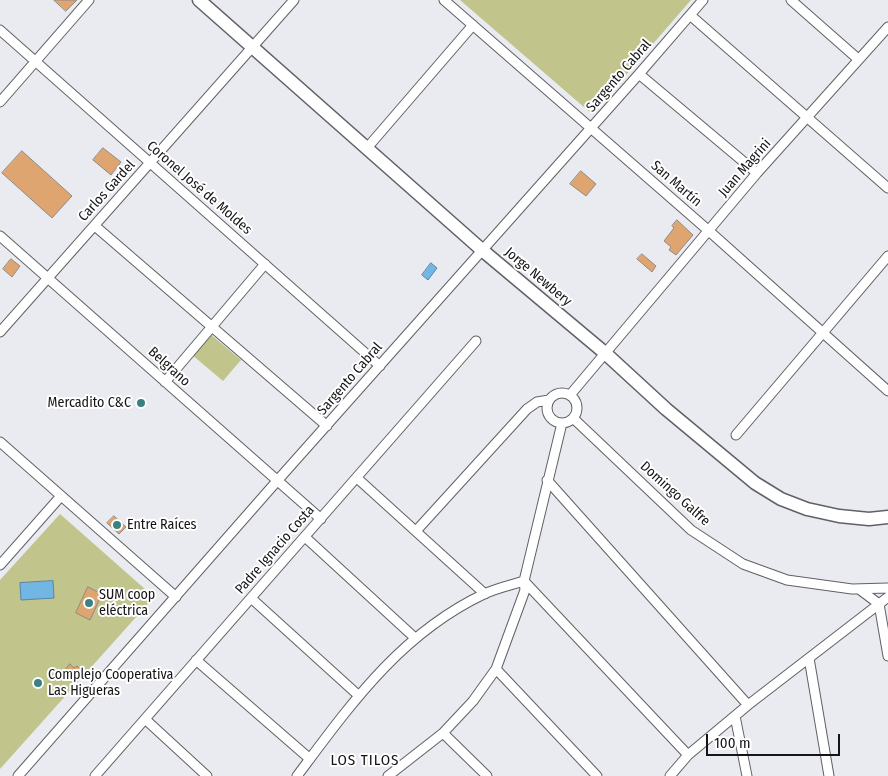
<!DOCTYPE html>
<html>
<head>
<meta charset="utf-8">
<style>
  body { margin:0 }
  #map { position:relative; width:888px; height:776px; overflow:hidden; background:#e9ebf1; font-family:"Fira Sans Condensed",sans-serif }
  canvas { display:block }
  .scale { position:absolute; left:706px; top:734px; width:134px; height:22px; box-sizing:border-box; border:2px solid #151517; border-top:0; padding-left:6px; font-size:15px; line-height:18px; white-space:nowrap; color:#151517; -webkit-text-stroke:4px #fff; paint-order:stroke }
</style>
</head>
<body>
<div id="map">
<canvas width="888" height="776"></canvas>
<div class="scale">100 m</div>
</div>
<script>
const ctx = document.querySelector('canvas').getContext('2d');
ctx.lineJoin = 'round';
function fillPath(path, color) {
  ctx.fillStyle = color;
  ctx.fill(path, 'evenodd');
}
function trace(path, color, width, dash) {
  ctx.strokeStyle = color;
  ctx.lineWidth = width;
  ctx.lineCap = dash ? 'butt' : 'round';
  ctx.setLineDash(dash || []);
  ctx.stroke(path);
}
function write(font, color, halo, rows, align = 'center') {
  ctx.font = font + ' "Fira Sans Condensed",sans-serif';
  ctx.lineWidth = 4;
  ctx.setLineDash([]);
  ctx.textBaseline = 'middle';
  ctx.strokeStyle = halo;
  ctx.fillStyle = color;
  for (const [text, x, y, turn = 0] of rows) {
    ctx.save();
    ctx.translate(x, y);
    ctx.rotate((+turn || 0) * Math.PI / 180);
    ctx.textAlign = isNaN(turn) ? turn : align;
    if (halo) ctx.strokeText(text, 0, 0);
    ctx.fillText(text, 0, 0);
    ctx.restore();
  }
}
fillPath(new Path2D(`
  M460,0H691L592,114Z
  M209,333L241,360L223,381L191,354Z
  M60,514L154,597L0,769V580Z`), '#c1c48b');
const water = new Path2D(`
  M431,263L437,268L428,280L422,275Z
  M53,581L54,598L21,600L20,583Z`);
fillPath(water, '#72b6e4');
trace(water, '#5686a6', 1);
const building = new Path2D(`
  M54,0H77L66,11Z
  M103,148L121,162L111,175L93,160Z
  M22,151L72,196L52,218L2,173Z
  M581,171L596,184L586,196L570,184Z
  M677,220L693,235L676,255L669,250L671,247L664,241L674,228L672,226Z
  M642,254L656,266L652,272L637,259Z
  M11,259L20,266L12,277L3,269Z
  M114,516L126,527L119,534L107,523Z
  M88,587L102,594L90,620L76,613Z
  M70,664L74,668L77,666L83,671L76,681L64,672Z`);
fillPath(building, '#dea570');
trace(building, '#8f8a86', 1);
const street = new Path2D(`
  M444,0L709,231L888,391
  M791,0L858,59
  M690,15L888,188
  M0,30L380,366
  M639,74L757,173
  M0,102L89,0
  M367,148L473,25
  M95,226L327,426
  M0,236L321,519
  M0,332L294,0
  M165,382L265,264
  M547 408a15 15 0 1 1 30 0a15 15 0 1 1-30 0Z
  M570,395L757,173L888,27
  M573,418L691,530L743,564L787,580L852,589L888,588
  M736,435L888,256
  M0,442L176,597
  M357,478L485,594
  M547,480L748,705
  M416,531L527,409L537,402L549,400
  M305,537L415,638
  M0,565L61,496
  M859,589L879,604L888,656
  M251,598L358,695
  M809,658L829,776
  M196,660L310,759
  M496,669L597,776
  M735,716L747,776
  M145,719L207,776
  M443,733L487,776
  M18,776L277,481L639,74L703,0
  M95,776L476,341
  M297,776C351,704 400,634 484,594C497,588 511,585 524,581L688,755
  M388,776L443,733L473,701L496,669L525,590L524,581L562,423
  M670,776L688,755L748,705L888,597`);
const secondary = new Path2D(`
  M199,0L482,250L605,353L666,409L755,483L781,499L807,509L839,516L869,519L888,517`);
trace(street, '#5f6166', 11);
trace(secondary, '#5f6166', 15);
trace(street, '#fff', 9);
trace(secondary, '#fff', 12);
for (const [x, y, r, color] of [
  [141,403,5,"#3a8282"],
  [117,525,5,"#3a8282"],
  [89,603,5,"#3a8282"],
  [38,683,5,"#3a8282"]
]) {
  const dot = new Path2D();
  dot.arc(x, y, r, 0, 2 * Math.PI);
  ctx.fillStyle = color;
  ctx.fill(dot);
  trace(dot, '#fff', 2);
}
write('14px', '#151517', '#fff', [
  ["Sargento Cabral",619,76,-49],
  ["Juan Magrini",745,168,-49],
  ["San Martín",676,184,41],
  ["Coronel José de Moldes",199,188,41],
  ["Carlos Gardel",107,191,-48],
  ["Jorge Newbery",538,277,40],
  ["Belgrano",169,367,42],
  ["Sargento Cabral",350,379,-49],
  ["Domingo Galfre",675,494,42],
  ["Padre Ignacio Costa",275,550,-49]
]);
write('14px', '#151517', '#fff', [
  ["Mercadito C&C",131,403,"right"],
  ["Entre Raíces",127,525],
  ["SUM coop",99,595],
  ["eléctrica",99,611],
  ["Complejo Cooperativa",48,675],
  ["Las Higueras",48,691]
], 'left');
ctx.letterSpacing = '1px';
write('15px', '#151517', '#fff', [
  ["LOS TILOS",365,761]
]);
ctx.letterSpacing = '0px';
</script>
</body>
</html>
